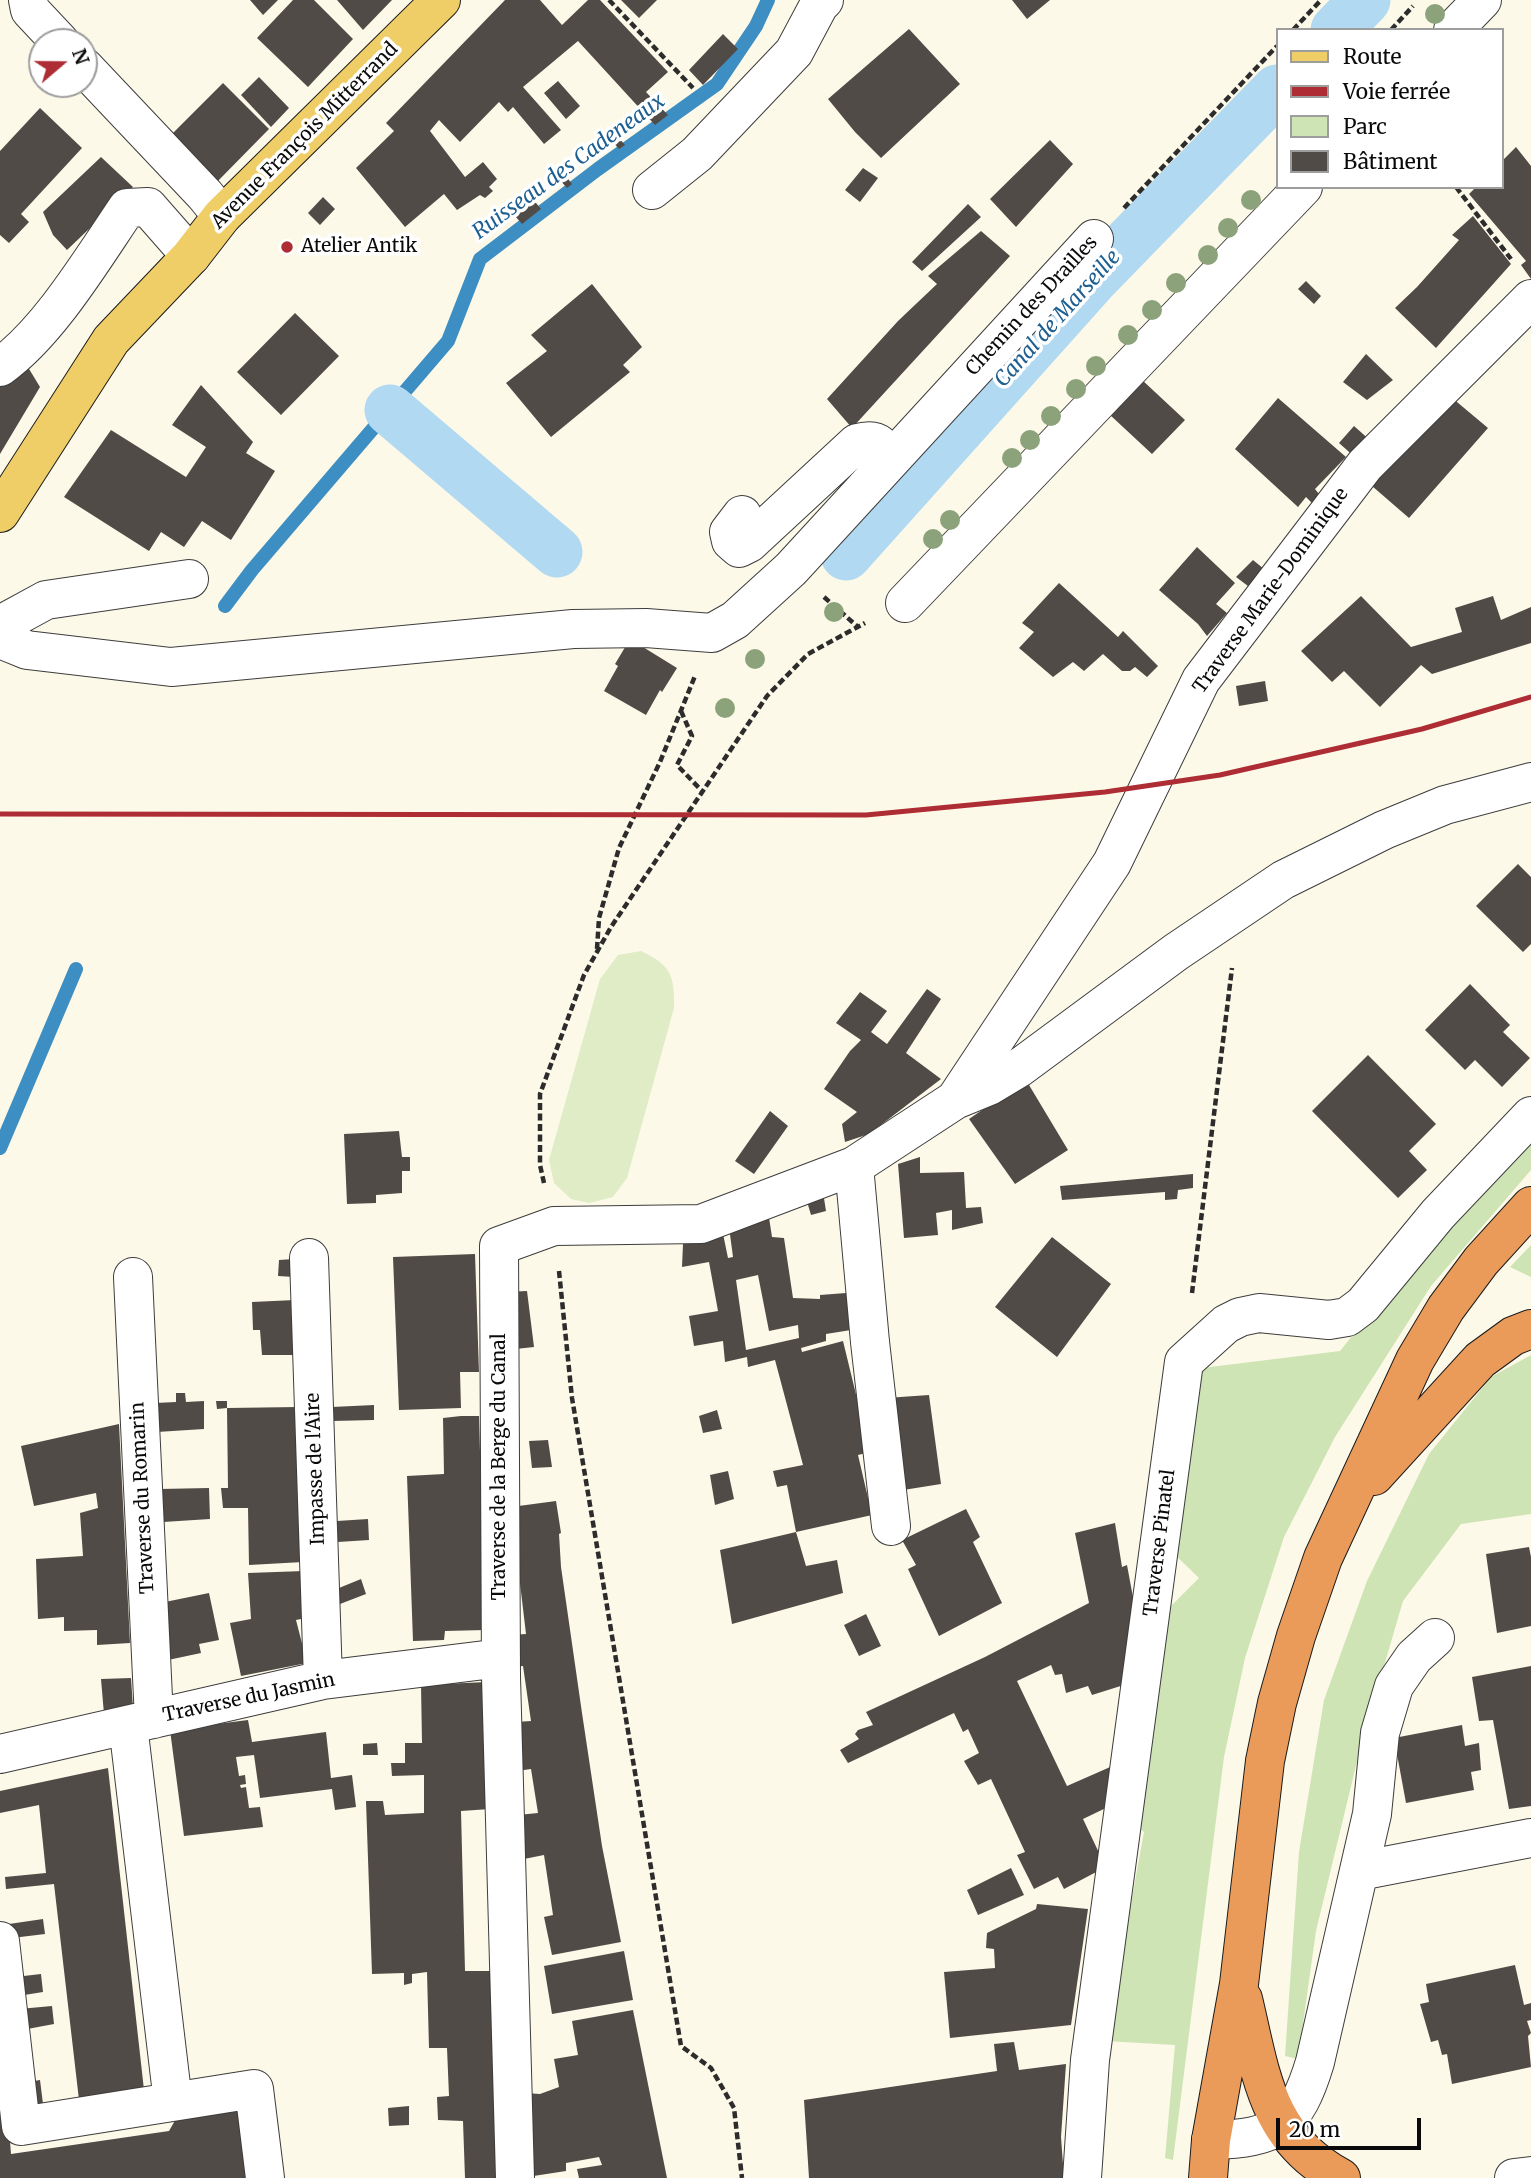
<!DOCTYPE html>
<html>
<head>
<meta charset="utf-8">
<style>
  body { margin:0 }
  #map { position:relative; width:1531px; height:2178px; overflow:hidden; background:#fdf9e8; font-family:Merriweather,serif }
  canvas { display:block }
  .legend { position:absolute; left:1276px; top:28px; width:228px; height:161px; box-sizing:border-box; background:#fff; border:2px solid #9d9d9d; margin:0; padding:9px 12px; list-style:none; font-size:21px; color:#0a0a0a }
  .legend li { display:flex; align-items:center; gap:14px; height:35px }
  .legend b { width:35px; border:2px solid #9d9d9d }
  .north { position:absolute; left:28px; top:28px; width:70px; height:70px; box-sizing:border-box; background:#fff; border:2px solid #9d9d9d; border-radius:50%; rotate:70deg; font-size:19px; font-weight:700; line-height:28px; text-align:center; color:#0a0a0a }
  .north::after { content:''; display:block; margin:auto; width:24px; height:32px; background:#ae2d34; clip-path:polygon(50% 0,100% 100%,50% 72%,0 100%) }
  .scale { position:absolute; left:1276px; top:2118px; width:145px; height:32px; box-sizing:border-box; border:4px solid #0a0a0a; border-top:0; padding-left:9px; font-size:21px; line-height:24px; white-space:nowrap; color:#0a0a0a; -webkit-text-stroke:5px #fff; paint-order:stroke }
</style>
</head>
<body>
<div id="map">
<canvas width="1531" height="2178"></canvas>
<ul class="legend">
<li><b style="height:9px;background:#efcd67"></b>Route</li>
<li><b style="height:9px;background:#ae2d34"></b>Voie ferrée</li>
<li><b style="height:19px;background:#cee4b5"></b>Parc</li>
<li><b style="height:19px;background:#514b47"></b>Bâtiment</li>
</ul>
<div class="north">N</div>
<div class="scale">20 m</div>
</div>
<script>
const ctx = document.querySelector('canvas').getContext('2d');
ctx.lineJoin = 'round';
function fillPath(path, color) {
  ctx.fillStyle = color;
  ctx.fill(path, 'evenodd');
}
function trace(path, color, width, dash) {
  ctx.strokeStyle = color;
  ctx.lineWidth = width;
  ctx.lineCap = dash ? 'butt' : 'round';
  ctx.setLineDash(dash || []);
  ctx.stroke(path);
}
function write(font, color, halo, rows, align = 'center') {
  ctx.font = font + ' Merriweather,serif';
  ctx.lineWidth = 7;
  ctx.setLineDash([]);
  ctx.textBaseline = 'middle';
  ctx.strokeStyle = halo;
  ctx.fillStyle = color;
  for (const [text, x, y, turn = 0] of rows) {
    ctx.save();
    ctx.translate(x, y);
    ctx.rotate((+turn || 0) * Math.PI / 180);
    ctx.textAlign = isNaN(turn) ? turn : align;
    if (halo) ctx.strokeText(text, 0, 0);
    ctx.fillText(text, 0, 0);
    ctx.restore();
  }
}
fillPath(new Path2D(`
  M1531,1129V1170L1431,1286L1335,1437L1284,1537L1245,1658L1224,1757L1173,2160L1165,2158L1175,2045L1106,2041L1144,1832L1135,1825L1161,1616L1199,1578L1168,1548L1202,1368L1340,1351L1446,1220Z
  M1531,1245V1277L1510,1267Z
  M1531,1355V1514L1461,1524L1403,1601L1361,1745L1316,1931L1298,2059L1285,2056L1299,1852L1324,1700L1367,1581L1429,1454L1491,1377Z`), '#cee4b5');
fillPath(new Path2D(`
  M641,951C672,966 674,975 674,1008L627,1178L613,1197L589,1203L571,1199L554,1183L549,1160L600,979L618,955Z`), '#dfecc6');
trace(new Path2D(`
  M225,606L252,570L448,341L480,259L598,169L717,84L756,26L768,0
  M0,1148L76,969`), '#3d8ec2', 14);
trace(new Path2D(`
  M1336,30L1365,0
  M390,410L557,552
  M846,555L1093,279L1277,90`), '#b1d9f1', 51);
fillPath(new Path2D(`
  M250,0H278L263,15Z
  M293,0H314L353,39L308,87L257,38Z
  M337,0H392L363,30Z
  M505,0H540L562,25L588,0H600L668,72L646,92L668,115L655,125L578,41L523,87L561,130L544,144L513,107L508,112L499,102L460,142L439,120L430,131L465,177L483,162L497,179L489,187L493,191L485,198L480,195L457,210L444,194L405,227L356,168L394,131L386,123Z
  M621,0H657L639,18Z
  M1012,0H1050L1027,19Z
  M909,29L960,84L881,158L855,132L828,99Z
  M723,34L738,49L703,85L689,70Z
  M259,77L289,108L271,127L241,95Z
  M558,81L580,106L566,119L544,93Z
  M223,83L269,129L214,185L167,139Z
  M40,108L82,148L21,214L29,222L9,243L0,235V151Z
  M617,136L625,145L619,149L611,140Z
  M1050,140L1073,164L1016,227L990,199Z
  M1516,147L1531,166V279L1521,265L1526,261L1469,194L1476,187H1501V162Z
  M101,157L133,187L67,250L53,235L43,212Z
  M863,168L878,178L860,202L845,190Z
  M565,175L572,184L567,188L559,179Z
  M527,192L541,209L522,224L508,208Z
  M323,197L335,209L320,225L308,213Z
  M968,204L981,217L922,271L912,262Z
  M1473,216L1511,264L1436,348L1395,308L1417,287L1459,240L1452,235Z
  M981,231L1010,256L852,428L827,399L898,321L937,284L928,276Z
  M1306,281L1321,296L1314,304L1298,289Z
  M592,284L642,347L623,365L630,372L551,437L506,383L547,351L531,335Z
  M295,313L339,356L281,415L237,372Z
  M1366,354L1393,380L1367,400L1343,382Z
  M23,359L40,387L0,454V377Z
  M1141,379L1185,420L1152,454L1109,414Z
  M201,385L253,442L246,453L275,471L231,540L202,521L184,547L161,532L149,551L64,497L111,430L186,477L206,447L172,425Z
  M1451,397L1488,428L1409,518L1372,486Z
  M1278,398L1346,457L1315,489L1319,494L1312,503L1306,497L1298,507L1235,449Z
  M1354,426L1372,442L1357,459L1339,443Z
  M1197,547L1235,583L1216,604L1227,613L1207,636L1198,624L1159,590Z
  M1253,560L1264,569L1248,586L1236,577Z
  M1059,583L1118,637L1123,631L1158,666L1147,677L1135,667L1130,671H1122L1103,654L1084,671L1073,662L1053,677L1019,648L1034,632L1022,623Z
  M1361,596L1411,647L1462,632L1455,608L1493,596L1501,620L1531,607V643L1432,674L1421,665L1380,707L1344,671L1332,682L1301,651Z
  M630,639L677,668L662,692L660,690L646,715L604,691L618,666L615,664Z
  M1265,681L1268,701L1239,706L1236,686Z
  M1518,864L1531,877V944L1523,952L1476,906Z
  M1470,984L1510,1025L1503,1032L1530,1058L1502,1087L1475,1060L1465,1070L1425,1030Z
  M927,989L941,999L906,1053L941,1079L869,1134L845,1142L842,1124L857,1112L824,1089L850,1051L861,1040L836,1023L860,992L887,1011L871,1032L887,1044Z
  M1368,1055L1436,1124L1409,1151L1427,1170L1398,1198L1312,1111Z
  M1026,1080L1068,1150L1015,1184L969,1119Z
  M770,1111L788,1126L754,1174L735,1161Z
  M399,1131L402,1157H410V1171H402V1193L376,1195V1203L347,1204L344,1134Z
  M920,1157V1173L964,1172L966,1208L981,1207L983,1223L952,1230V1210L936,1213L938,1235L904,1238L898,1164Z
  M1193,1174V1188L1178,1190L1177,1199L1165,1200V1192L1062,1200L1060,1186Z
  M823,1192L826,1211L811,1215L806,1198Z
  M768,1211L772,1237L784,1238L793,1298L820,1299V1295L846,1293L851,1330L826,1334V1341L801,1348L802,1352L843,1341L870,1452L858,1455L872,1515L796,1532L787,1485L777,1487L773,1471L803,1465L775,1360L748,1367L747,1357L725,1362L723,1341L694,1346L689,1316L718,1311L709,1262L682,1267L683,1244L722,1229L728,1258L733,1257L729,1227ZM758,1275L769,1331L798,1325L799,1338L746,1350L736,1280Z
  M1052,1237L1111,1284L1057,1357L995,1307Z
  M475,1254L479,1372H460L461,1408L399,1410L393,1257Z
  M294,1259V1277L278,1276L279,1260Z
  M527,1291L534,1347L506,1350L504,1292Z
  M295,1300L296,1355H262L260,1330H253L252,1302Z
  M176,1393H185L186,1402L204,1401V1429L157,1432L155,1403L176,1402Z
  M929,1395L941,1484L897,1491L886,1398Z
  M216,1401H227V1408L217,1409Z
  M374,1405V1420L333,1421L332,1407Z
  M298,1407L303,1562L249,1565L248,1508H223L221,1488H228L227,1408Z
  M717,1410L722,1429L703,1433L699,1416Z
  M461,1416H479L485,1630L445,1631L444,1640L413,1641L407,1476L444,1474L443,1418Z
  M119,1424L130,1643L97,1645V1630L64,1631V1617L38,1619L36,1559L83,1556L80,1513L98,1508L96,1493L34,1506L21,1446Z
  M548,1440L552,1467L532,1468L529,1441Z
  M728,1471L734,1499L715,1505L710,1475Z
  M209,1488L210,1519L163,1522L160,1489Z
  M556,1501L561,1533L559,1534L561,1567L582,1713L602,1846L621,1942L552,1955L544,1917L553,1915L544,1855L519,1860L518,1815L538,1813L531,1769L517,1771L516,1722L531,1721L523,1666L513,1667L511,1635L526,1634L511,1507Z
  M966,1509L980,1537L973,1542L1002,1603L939,1636L908,1569L916,1565L902,1540Z
  M368,1519L369,1540L338,1542L337,1521Z
  M1115,1523L1122,1567L1127,1565L1137,1619L1127,1684L1092,1695L1088,1686L1066,1693L1062,1674L1055,1675L1051,1665L1017,1681L1067,1786L1117,1764L1110,1806L1083,1819L1101,1857L1100,1870L1064,1889L1058,1877L1034,1889L1017,1855L1025,1852L991,1779L978,1785L964,1761L979,1753L968,1729L963,1732L954,1713L848,1763L840,1750L859,1739L855,1734L858,1730L873,1725L866,1712L985,1657L1089,1603L1075,1533Z
  M796,1532L806,1566L837,1560L843,1593L732,1624L720,1550Z
  M1529,1547L1531,1557V1626L1497,1633L1486,1554Z
  M304,1571L306,1618L296,1620L307,1663L241,1676L230,1623L251,1619L248,1573Z
  M361,1579L366,1594L340,1604L339,1588Z
  M209,1593L219,1640L199,1644L201,1653L168,1660L165,1602Z
  M866,1614L881,1646L859,1656L844,1625Z
  M1531,1666V1806L1509,1809L1493,1720L1479,1721L1472,1677Z
  M131,1678L133,1708L104,1714L101,1679Z
  M487,1682L490,1809L461,1811L465,1971H494L500,2178H465L463,2121L438,2120L437,2097L449,2096L447,2048H429L427,1972L412,1974V1983L404,1985V1973L372,1974L366,1801H383L385,1815L424,1813V1775L392,1776L391,1763H405V1743H422L421,1685Z
  M248,1720L252,1742L326,1732L331,1778L352,1775L356,1807L335,1810L332,1789L260,1798L254,1755L236,1757L239,1776L245,1775L246,1784L240,1785L241,1788L246,1787L249,1808L260,1807L263,1827L184,1836L170,1730Z
  M1462,1725L1465,1746L1479,1743L1481,1770L1471,1772L1474,1790L1406,1803L1394,1738Z
  M377,1743L378,1755H363V1744Z
  M108,1768L144,2090L79,2100L54,1884L6,1889L5,1877L46,1873L39,1805L0,1813V1791Z
  M1011,1868L1024,1895L978,1915L967,1890Z
  M1037,1904L1088,1909L1071,2025L950,2038L944,1972L995,1968L994,1949L986,1948L987,1933L1036,1909Z
  M43,1919L45,1934L12,1938L9,1924Z
  M624,1951L633,2000L552,2014L544,1966Z
  M1515,1965L1524,2005L1531,2003V2020L1527,2021L1531,2033L1528,2036L1531,2067L1452,2084L1447,2054L1442,2055L1438,2040L1431,2042L1420,2004L1429,2002L1426,1984Z
  M41,1974L43,1992L18,1996L15,1977Z
  M52,2006L54,2024L22,2030L19,2009Z
  M633,2010L667,2178H579L577,2169L602,2165L599,2157L566,2163V2171L527,2177L525,2093L540,2094L559,2087L554,2059L578,2055L572,2021Z
  M1014,2042L1019,2070L1066,2064L1061,2137L1064,2178H809L804,2100L997,2071L994,2044Z
  M40,2080L43,2104L30,2105L28,2082Z
  M0,2084L8,2116L11,2154L169,2131L177,2117L236,2110L243,2112L253,2178H0Z
  M409,2106V2125L389,2126L388,2108Z`), '#514b47');
const minor = new Path2D(`
  M28,0L30,10L60,42
  M1453,30L1482,0
  M84,67L205,195L222,216
  M652,190L697,154L794,52L819,5L824,0
  M0,367C49,332 93,258 127,208L148,207L191,256
  M742,515L729,532L731,541L739,548L749,543L857,443C879,437 884,445 886,465
  M905,603L1303,187
  M0,625L46,600L189,579
  M0,639L27,650L171,667L573,629L646,628L712,633L735,620L791,569L1094,239
  M955,1100L1112,863L1201,680L1365,465L1531,299
  M854,1166L870,1342L891,1526
  M309,1258L323,1680
  M133,1277L154,1719
  M128,1725L173,2102
  M0,1754L323,1680L501,1658
  M1359,1871L1531,1838
  M0,1941L21,2126L254,2089L265,2178
  M1211,2140C1277,2139 1296,2125 1315,2062L1372,1814L1380,1733L1394,1686L1414,1657L1435,1638
  M515,2178L501,1677L499,1246L554,1226L701,1224L854,1166L955,1100L989,1086L1019,1068L1176,952L1283,880L1384,830L1445,805L1531,782
  M1082,2178L1090,2060L1184,1362L1226,1324L1240,1317L1259,1313L1329,1320L1347,1317L1363,1305L1438,1214L1531,1116
  M1514,2178L1531,2176`);
const major = new Path2D(`
  M0,513L111,340L191,256L222,216L441,0`);
const highway = new Path2D(`
  M1374,1476L1480,1360L1513,1336L1531,1329
  M1243,1999C1261,2074 1266,2138 1341,2178
  M1208,2178L1211,2140L1239,1984L1265,1761L1277,1703L1296,1636L1323,1558L1415,1360L1446,1308L1481,1261L1531,1206`);
trace(minor, '#3d3d3d', 40);
trace(major, '#1b1b1b', 40);
trace(highway, '#1b1b1b', 40);
trace(new Path2D(`
  M609,0L693,88
  M1293,30L1321,0
  M1391,30L1413,6
  M1456,187L1511,259
  M1124,208L1277,46
  M824,597L858,627
  M681,711L692,736L677,765L702,791
  M597,949L599,918L619,848L660,762L695,676
  M544,1183L540,1165V1094L584,975L611,927L767,696L808,654L865,623
  M559,1271L572,1398L681,2046L711,2068L734,2108L742,2178
  M1192,1293L1232,968`), '#2c2c2c', 4.5, [7, 3.5]);
trace(minor, '#fff', 38);
trace(major, '#efcd67', 38);
trace(highway, '#ea9b5a', 38);
trace(new Path2D(`
  M0,814L866,815L1105,792L1220,775L1422,729L1531,697`), '#ae2d34', 5);
ctx.fillStyle = '#8ba27a';
for (const [x, y] of [
  [1435,14],
  [1251,200],
  [1228,228],
  [1208,255],
  [1176,283],
  [1152,310],
  [1128,335],
  [1096,366],
  [1076,389],
  [1051,416],
  [1030,440],
  [1012,458],
  [950,520],
  [933,539],
  [834,612],
  [755,659],
  [725,708]
]) {
  ctx.beginPath();
  ctx.arc(x, y, 10, 0, 2 * Math.PI);
  ctx.fill();
}
for (const [x, y, r, color] of [
  [287,247,7,"#ae2d34"]
]) {
  const dot = new Path2D();
  dot.arc(x, y, r, 0, 2 * Math.PI);
  ctx.fillStyle = color;
  ctx.fill(dot);
  trace(dot, '#fff', 2.5);
}
write('19px', '#0a0a0a', '#fff', [
  ["Avenue François Mitterrand",305,136,-45],
  ["Chemin des Drailles",1032,306,-47],
  ["Traverse Marie-Dominique",1271,591,-54],
  ["Traverse de la Berge du Canal",500,1467,-90],
  ["Impasse de l'Aire",316,1469,-92],
  ["Traverse du Romarin",143,1498,-93],
  ["Traverse Pinatel",1160,1543,-83],
  ["Traverse du Jasmin",249,1698,-12]
]);
write('19px', '#0a0a0a', '#fff', [
  ["Atelier Antik",301,247]
], 'left');
write('italic 21px', '#1e5f91', '#fff', [
  ["Ruisseau des Cadeneaux",569,167,-36],
  ["Canal de Marseille",1058,319,-48]
]);
</script>
</body>
</html>
